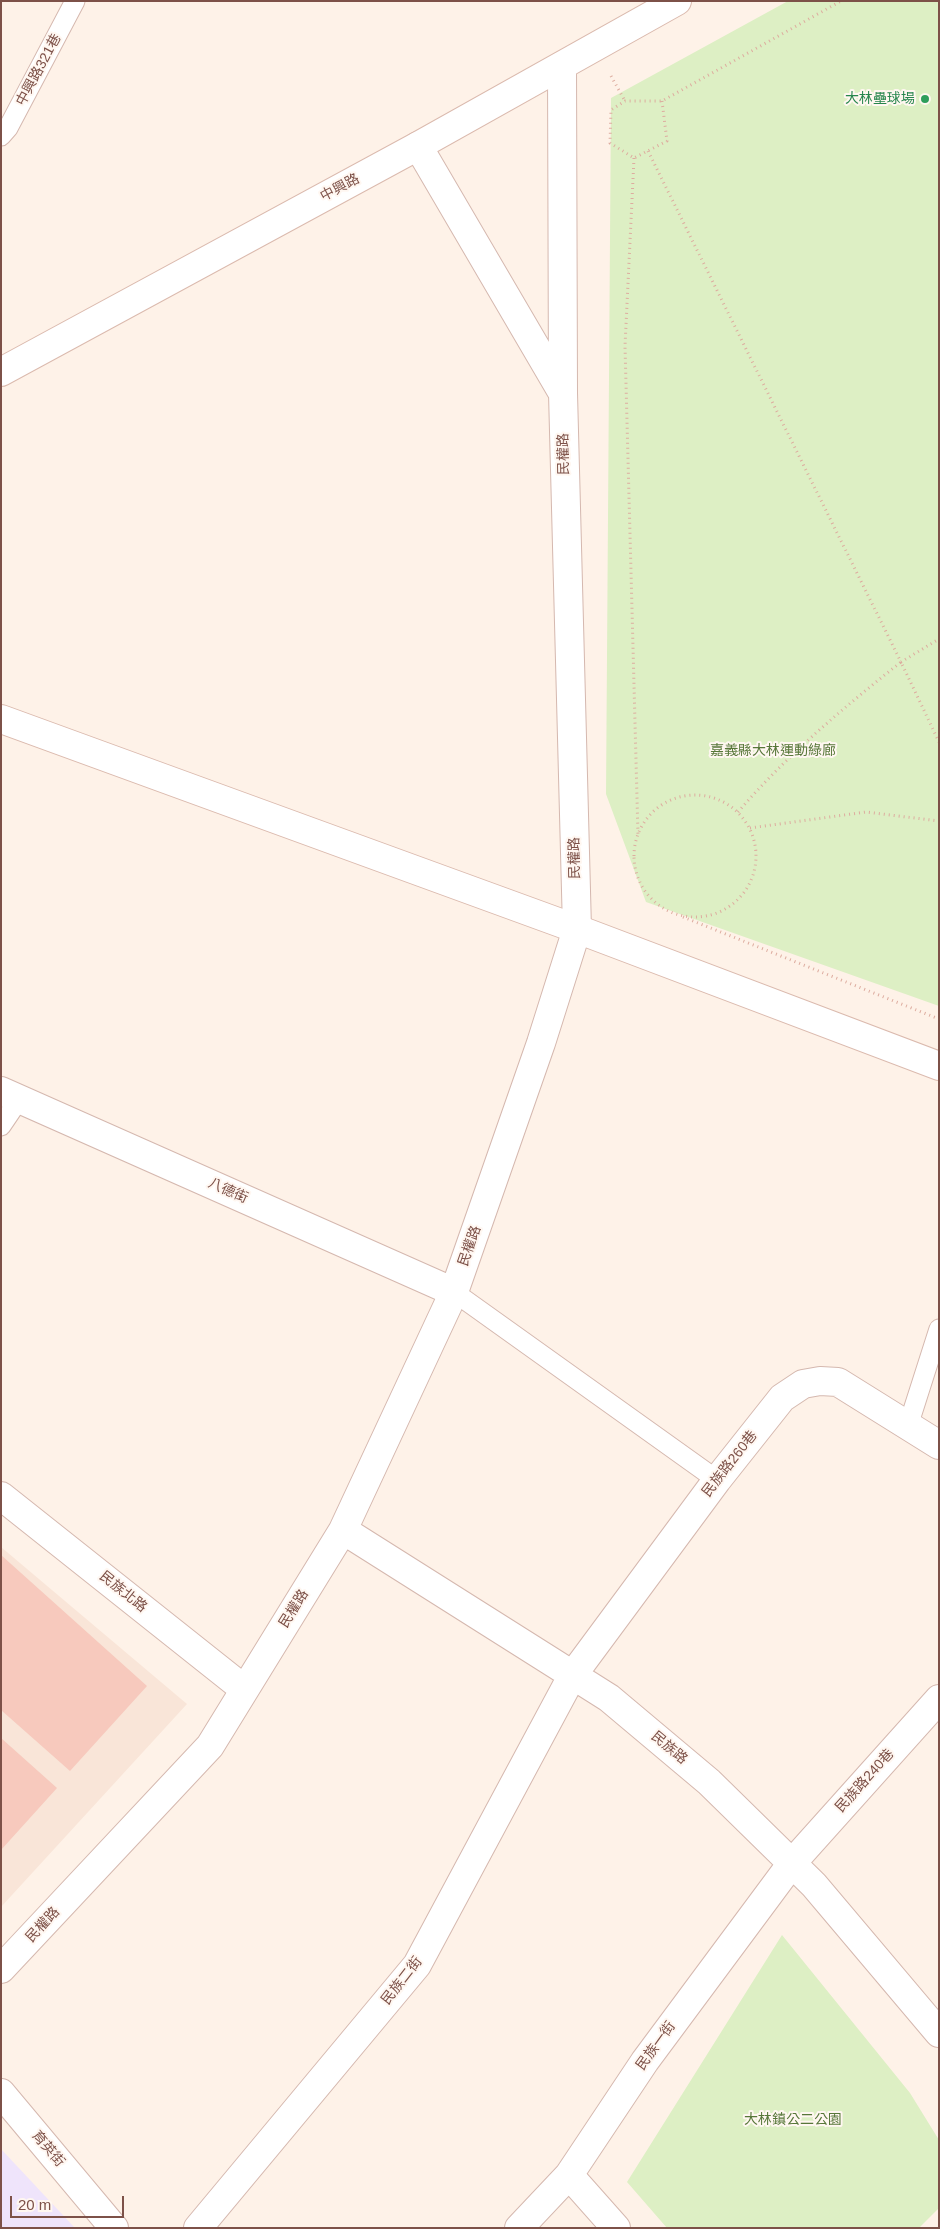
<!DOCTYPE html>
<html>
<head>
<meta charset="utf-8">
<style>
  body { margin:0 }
  #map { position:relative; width:940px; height:2229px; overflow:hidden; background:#fef2e8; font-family:Arial,sans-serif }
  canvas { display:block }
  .frame { position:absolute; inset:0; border:2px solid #7d5148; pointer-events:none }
  .scale { position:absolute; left:10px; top:2196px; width:114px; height:22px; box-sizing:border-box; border:2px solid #7d5148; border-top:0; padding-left:6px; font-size:15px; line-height:18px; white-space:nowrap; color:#7d5148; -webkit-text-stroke:4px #fff7f1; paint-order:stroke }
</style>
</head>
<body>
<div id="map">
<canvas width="940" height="2229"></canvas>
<div class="frame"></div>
<div class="scale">20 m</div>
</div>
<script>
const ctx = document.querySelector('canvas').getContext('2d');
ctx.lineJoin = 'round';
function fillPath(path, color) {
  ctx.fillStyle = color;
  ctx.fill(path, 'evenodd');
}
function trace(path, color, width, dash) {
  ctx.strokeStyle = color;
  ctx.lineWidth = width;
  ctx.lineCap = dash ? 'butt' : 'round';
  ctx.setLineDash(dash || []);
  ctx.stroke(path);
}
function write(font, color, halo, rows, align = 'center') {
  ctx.font = font + ' Arial,"Noto Sans TC",sans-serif';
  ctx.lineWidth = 4;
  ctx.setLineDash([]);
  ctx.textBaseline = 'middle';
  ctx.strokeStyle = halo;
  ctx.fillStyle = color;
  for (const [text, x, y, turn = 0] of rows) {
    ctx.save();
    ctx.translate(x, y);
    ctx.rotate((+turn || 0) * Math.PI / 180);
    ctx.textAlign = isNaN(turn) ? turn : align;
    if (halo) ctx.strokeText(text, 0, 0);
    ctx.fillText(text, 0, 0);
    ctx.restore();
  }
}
fillPath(new Path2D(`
  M1,1547L187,1704L1,1907Z`), '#f9e5d8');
fillPath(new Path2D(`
  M1,2149L75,2228H1Z`), '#efe4fb');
fillPath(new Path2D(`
  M788,1H939V1006L646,902L606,794L611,98Z
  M782,1935L910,2093L939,2140V2208L919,2228H667L627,2182Z`), '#ddefc4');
fillPath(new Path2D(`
  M1,1555L147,1686L70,1771L1,1710Z
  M1,1738L57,1788L1,1850Z`), '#f7c9bd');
const lane = new Path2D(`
  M1,136L8,128L75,1
  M1,1126L20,1098
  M454,1292L717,1480
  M908,1426L939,1329`);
const street = new Path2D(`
  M418,146L562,392
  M1,1091L454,1292
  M1,1496L244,1689
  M343,1530L609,1698L709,1782L814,1885L939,2033
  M1,1969L210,1746L343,1530L454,1292L541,1043L577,929L563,393L562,66
  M1,2093L114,2228
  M569,2175L616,2228
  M198,2228L417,1965L572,1676L717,1480L782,1398L803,1384L820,1381L838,1382L939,1445
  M519,2228L569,2175L645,2061L792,1863L939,1699`);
const secondary = new Path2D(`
  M1,372L418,146L677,1
  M1,719L577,929L939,1066`);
trace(lane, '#d5b8af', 21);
trace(street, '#d5b8af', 30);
trace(secondary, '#dbbaae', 30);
trace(new Path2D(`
  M611,76L625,101
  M662,101L667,141L634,158L610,143L611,110L625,101H662L841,1
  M648,151L901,662L939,639
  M634,158L625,346L638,835
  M634 856a61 61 0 1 1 122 0a61 61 0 1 1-122 0Z
  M738,812C786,756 843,708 901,662L939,742
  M750,828L866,812L939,821
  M683,917L939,1019`), '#ddac9f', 3, [1, 4]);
trace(lane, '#fff', 19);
trace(street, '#fff', 28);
trace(secondary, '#fff', 28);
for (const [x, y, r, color] of [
  [925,99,5,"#2e9e5b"]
]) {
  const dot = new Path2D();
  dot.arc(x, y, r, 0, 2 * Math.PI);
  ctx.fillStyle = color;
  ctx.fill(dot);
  trace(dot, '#fff7f1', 2);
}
write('14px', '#7d5148', '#fff7f1', [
  ["中興路321巷",39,70,-62],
  ["中興路",340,188,-28],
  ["民權路",564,454,-91],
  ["民權路",575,858,-91],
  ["八德街",228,1191,24],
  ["民權路",470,1246,-71],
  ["民族路260巷",730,1464,-52],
  ["民族北路",123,1592,39],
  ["民權路",294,1609,-58],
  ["民族路",669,1748,40],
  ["民族路240巷",865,1781,-48],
  ["民權路",43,1925,-47],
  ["民族二街",402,1981,-52],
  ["民族一街",656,2046,-54],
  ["育英街",48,2149,50]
]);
write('14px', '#27864d', '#fff7f1', [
  ["大林壘球場",915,99]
], 'right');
write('14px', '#577739', '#fff7f1', [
  ["嘉義縣大林運動綠廊",773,751],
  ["大林鎮公二公園",793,2120]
]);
</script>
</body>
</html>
